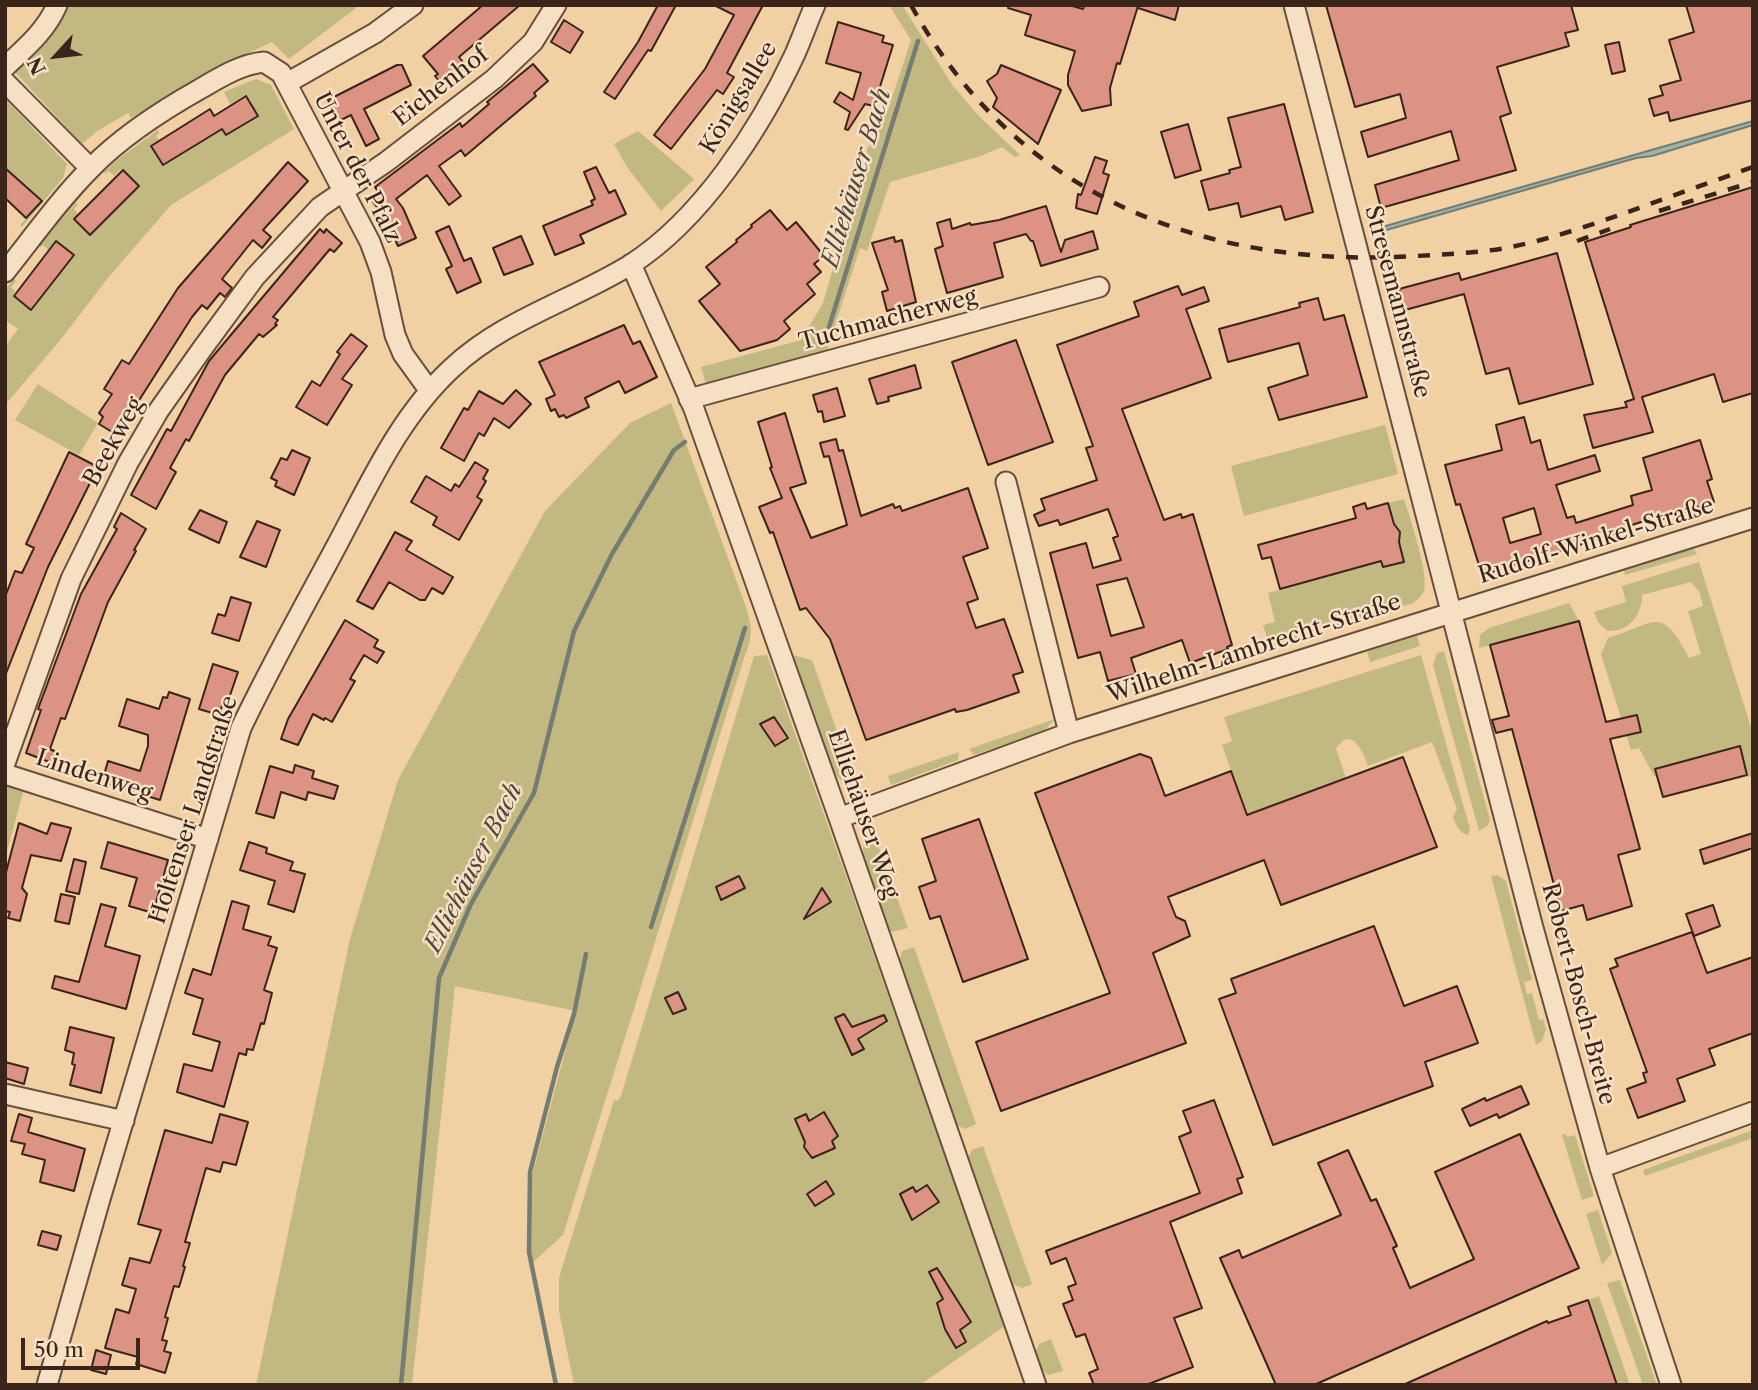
<!DOCTYPE html>
<html>
<head>
<meta charset="utf-8">
<style>
  body { margin:0 }
  #map { position:relative; width:1758px; height:1390px; overflow:hidden; background:#f1d0a4; font-family:"Libre Caslon Text",serif }
  canvas { display:block }
  .frame { position:absolute; inset:0; border:7px solid #3b241a; pointer-events:none }
  .north { position:absolute; left:21px; top:21px; width:70px; height:70px; -webkit-text-stroke:5px #f6e0c4; paint-order:stroke; rotate:243deg; font-size:19px; font-weight:700; line-height:28px; text-align:center; color:#3b241a }
  .north::after { content:''; display:block; margin:auto; width:24px; height:32px; background:#3b241a; clip-path:polygon(50% 0,100% 100%,50% 72%,0 100%) }
  .scale { position:absolute; left:21px; top:1338px; width:119px; height:32px; box-sizing:border-box; border:4px solid #3b241a; border-top:0; padding-left:9px; font-size:21px; line-height:24px; white-space:nowrap; color:#3b241a; -webkit-text-stroke:5px #f6e0c4; paint-order:stroke }
</style>
</head>
<body>
<div id="map">
<canvas width="1758" height="1390"></canvas>
<div class="frame"></div>
<div class="north">N</div>
<div class="scale">50 m</div>
</div>
<script>
const ctx = document.querySelector('canvas').getContext('2d');
ctx.lineJoin = 'round';
function fillPath(path, color) {
  ctx.fillStyle = color;
  ctx.fill(path, 'evenodd');
}
function trace(path, color, width, dash) {
  ctx.strokeStyle = color;
  ctx.lineWidth = width;
  ctx.lineCap = dash ? 'butt' : 'round';
  ctx.setLineDash(dash || []);
  ctx.stroke(path);
}
function write(font, color, halo, rows, align = 'center') {
  ctx.font = font + ' "Libre Caslon Text",serif';
  ctx.lineWidth = 5;
  ctx.setLineDash([]);
  ctx.textBaseline = 'middle';
  ctx.strokeStyle = halo;
  ctx.fillStyle = color;
  for (const [text, x, y, turn = 0] of rows) {
    ctx.save();
    ctx.translate(x, y);
    ctx.rotate((+turn || 0) * Math.PI / 180);
    ctx.textAlign = isNaN(turn) ? turn : align;
    if (halo) ctx.strokeText(text, 0, 0);
    ctx.fillText(text, 0, 0);
    ctx.restore();
  }
}
fillPath(new Path2D(`
  M63,5H360L289,59L272,42L199,76L131,118L128,113L97,131L82,144L12,69Z
  M889,5H902L953,86L978,115L1020,155L1015,157L1002,147L981,156L890,182L867,251L860,248L826,353L706,384L701,367L801,340L823,303L868,147L873,144L883,110H888L911,40Z
  M256,79L271,85L294,129L171,205L107,279L62,338L5,405V347L18,329L5,320V290L14,279L16,281L11,287L15,291L13,295L32,310L73,255L56,241L48,249L43,245L41,247L39,246L76,203L78,204L74,209L78,214L73,219L91,235L139,187L121,169L114,176L109,171L105,174L104,172L117,160L158,130L159,133L156,136L159,140L151,145L164,165L222,129L227,135L257,116L245,95L230,104L224,92Z
  M5,99L67,164L63,178L22,227L20,225L42,201L5,168Z
  M638,131L694,179L661,211L627,167L614,144Z
  M38,384L98,423L79,455L15,420Z
  M671,403L746,607C752,627 753,637 745,655L563,1235L531,1264V1179L576,1011L455,986L412,1385H256L350,939L398,780L545,511L630,423Z
  M1385,425L1398,474L1244,516L1231,466Z
  M1404,499C1410,519 1429,573 1424,591C1422,596 1417,600 1413,603L1270,647L1263,625L1275,622L1268,593L1381,561L1383,567L1404,562L1399,542L1400,532L1394,524L1388,503Z
  M1691,545L1697,554L1625,575L1623,566Z
  M1699,562L1753,734V775L1748,777L1740,746L1656,769L1657,776H1654L1639,748L1631,750L1601,654L1608,638C1656,624 1660,603 1689,658L1701,654L1688,611L1703,606L1699,591L1691,582L1642,595C1642,615 1629,632 1607,631L1598,622L1594,612L1626,602L1622,586Z
  M1569,603L1579,621L1479,648L1480,635L1489,628Z
  M1417,636L1420,646L1370,662L1367,651Z
  M1444,651L1490,820L1488,825L1479,831L1433,665L1437,653Z
  M767,655L1006,1325L920,1385H574L559,1311V1278L614,1100L618,1101L621,1096L754,656Z
  M792,655L812,660L858,791C846,787 838,779 832,768Z
  M1421,655L1470,829L1468,835C1459,833 1456,825 1453,817L1457,809L1432,742L1368,766C1363,752 1351,724 1336,749L1346,778L1247,815L1222,745L1232,741L1224,717Z
  M1055,719L1044,731L974,755L969,749Z
  M959,752L958,760L891,785L888,776Z
  M5,786L23,792L5,859Z
  M871,825L908,928L891,932L887,926L863,854L864,839Z
  M1497,875L1506,881L1532,980L1524,982L1527,994L1532,993L1539,1020L1543,1019L1546,1029L1542,1041L1536,1045L1491,876Z
  M914,947L976,1124L965,1129L956,1125L899,961L902,951Z
  M1753,1130V1138L1645,1176L1643,1170Z
  M1566,1134L1567,1137L1575,1135L1594,1196L1582,1200L1562,1135Z
  M983,1146L1032,1284L1022,1288L1012,1284L968,1158L972,1150Z
  M1598,1210L1612,1253L1602,1265L1586,1214Z
  M1620,1280L1657,1385H1643L1607,1283Z
  M1599,1296L1630,1385H1617L1588,1300Z
  M1051,1339L1063,1371L1048,1375L1042,1370L1036,1352L1039,1344Z`), '#c1b981');
const water = new Path2D(`
  M1753,121V125L1652,156L1636,158L1383,231L1382,227Z`);
fillPath(water, '#9bb6ac');
trace(water, '#757c72', 2);
trace(new Path2D(`
  M829,327L918,41
  M651,927L745,628
  M401,1385L439,978L471,904L534,793L574,631L612,554L674,450L685,442
  M556,1385L529,1252L530,1172L557,1067L574,1014L586,954`), '#757c72', 4.5);
const building = new Path2D(`
  M483,5H520L459,57L466,66L443,86L435,76L438,74L423,56Z
  M658,5H676L651,51L648,50L615,99L604,92L638,42Z
  M714,5H763L727,73L734,77L723,94L717,90L671,149L654,135L705,69L734,15Z
  M1009,5H1069L1083,9L1084,5H1179L1175,20L1138,8V6L1120,64L1117,63L1110,88L1111,105L1082,111L1068,85V75L1075,51L1025,35L1031,15L1008,8Z
  M1326,5H1571L1578,30L1565,33L1569,46L1497,67L1511,113L1500,117L1516,170L1381,208L1375,185L1459,160L1451,131L1368,157L1361,132L1406,118L1400,94L1355,107Z
  M1686,5H1753V100L1670,121L1668,112L1654,116L1649,99L1663,95L1660,86L1681,80L1669,40L1694,32Z
  M564,20L583,32L570,53L551,42Z
  M838,22L884,36L882,42L893,45L874,106L865,104L848,130L845,129L850,112L834,102L840,92L853,100L861,73L826,63Z
  M1619,42L1625,71L1612,74L1605,45Z
  M533,64L548,81L534,93L536,96L465,156L461,150L439,166L461,196L449,205L427,175L396,199L403,208L416,238L398,246L387,221L373,202L377,199L374,195L378,192L375,187L460,123L462,127L489,104L487,102Z
  M397,65H402L411,85L364,109L379,139L366,146L351,115L339,121L328,100Z
  M1001,65L1061,90L1038,144L993,107L997,98L987,81L997,74Z
  M246,96L258,116L226,135L222,129L163,165L151,146L210,109L214,116Z
  M1284,104L1313,212L1285,220L1281,206L1241,217L1238,203L1209,210L1201,181L1230,173L1229,170L1241,167L1228,118Z
  M1188,124L1201,170L1175,178L1161,132Z
  M1095,157L1107,161L1103,173L1109,175L1097,214L1076,208L1078,194L1081,195Z
  M288,162L308,181L263,230L271,237L262,248L253,240L222,279L232,288L225,297L220,293L207,309L202,305L192,317L117,435L99,424L103,417L99,413L112,394L104,389L122,360L129,364L178,288Z
  M596,167L609,193L615,190L626,214L580,235L584,243L555,255L543,226L593,205L591,201L595,199L584,172Z
  M5,168L42,201L26,218L5,198Z
  M123,170L139,186L90,235L74,219Z
  M1753,187V393L1723,402L1714,374L1642,397L1653,432L1593,448L1584,415L1627,407L1625,402L1634,399L1585,242L1631,227L1630,225Z
  M1046,206L1061,252L1065,240L1093,231L1098,249L1041,266L1033,241H1031L1026,234L994,243L1003,277L947,293L935,249L943,246L937,223L950,219L952,229L970,223L971,225L999,220Z
  M770,210L787,230L796,222L824,256L814,264L821,272L807,284L815,294L784,321L790,329L777,340L740,351L699,301L720,284L706,267L737,242L736,240L752,227L751,225Z
  M449,226L464,261L471,258L481,282L457,293L446,269L452,266L436,232Z
  M320,229L324,233L326,229L342,243L334,252L330,249L273,317L278,320L275,324L277,325L263,337L259,334L225,375L189,441L186,439L170,468L176,472L156,509L131,495L167,429L171,431L209,361Z
  M521,236L533,264L504,275L493,248Z
  M894,237L895,242L902,240L916,302L887,311L882,292L888,290L872,243Z
  M56,241L74,255L31,310L14,296Z
  M1557,253L1593,384L1519,404L1509,368L1486,374L1464,294L1405,310L1399,289L1459,273L1461,280Z
  M1178,286L1182,295L1204,287L1209,301L1186,309L1211,378L1122,409L1164,520L1181,514L1182,518L1193,514L1232,645L1227,647L1228,649L1190,663L1182,640L1131,658L1136,674L1108,681L1100,652L1078,658L1050,553L1086,543L1093,568L1121,560L1113,538L1118,536L1108,509L1060,525L1058,520L1039,526L1034,515L1045,510L1041,499L1097,480L1086,448L1093,446L1057,345L1139,316L1134,302ZM1127,578L1144,627L1111,636L1097,585Z
  M1318,298L1324,320L1344,315L1367,397L1279,420L1268,388L1308,375L1299,343L1228,362L1219,329L1300,307L1299,303Z
  M624,325L633,344L640,341L657,377L625,393L619,381L585,398L589,407L566,418L564,415L559,417L555,409L551,411L546,399L555,395L539,362Z
  M351,334L367,346L342,379L352,385L327,425L296,407L312,381L320,386L340,354L337,352Z
  M1016,340L1053,442L988,465L952,362Z
  M915,365L921,388L888,397L889,401L877,404L869,379Z
  M837,388L845,416L824,422L822,411L818,412L813,395Z
  M516,390L531,404L509,428L494,418L484,436L479,433L464,461L441,448L464,408L468,410L479,391L503,404Z
  M785,413L806,483L790,488L811,538L847,525L829,456L824,457L820,443L836,439L839,451L843,450L861,516L893,504L895,508L900,506L902,511L968,488L988,548L963,557L978,599L967,603L976,628L1004,619L1023,672L1013,675L1019,692L967,710L956,712L955,709L866,740L830,639L806,608L800,610L773,532L770,533L759,507L782,498L770,468L772,467L758,422Z
  M1524,417L1531,443L1540,440L1548,470L1595,455L1600,471L1556,485L1567,518L1574,516L1576,523L1633,505L1631,496L1652,490L1643,458L1700,440L1712,479L1707,481L1714,502L1654,522L1653,518L1623,528L1624,531L1482,575L1460,504L1456,505L1445,465L1502,450L1496,425ZM1534,508L1541,534L1510,543L1503,518Z
  M292,450L310,458L294,495L275,486L277,481L271,478L281,458L287,460Z
  M69,452L98,467L48,567L5,676V597L15,571L22,573L34,548L26,544Z
  M475,462L488,470L483,479L486,481L477,497L482,500L459,540L433,525L437,517L411,502L426,476L451,491L455,484L459,487Z
  M1365,503L1367,509L1388,503L1394,524L1400,532L1399,542L1404,562L1383,567L1381,561L1280,589L1271,557L1262,559L1258,545L1356,518L1353,507Z
  M200,510L227,522L219,543L189,529Z
  M121,513L146,529L134,550L136,551L108,602L65,719L61,718L50,749L56,752L52,763L26,753L41,710L38,709L81,594L117,529L114,527Z
  M257,521L280,530L266,567L240,557Z
  M395,532L412,541L406,550L453,577L443,594L432,588L425,600H420L389,582L373,609L357,601Z
  M231,597L251,603L239,641L212,633L218,614L225,616Z
  M345,620L378,640L374,647L384,652L377,663L364,655L350,679L355,681L332,722L325,718L324,720L313,714L298,745L281,739L288,719Z
  M1579,621L1606,722L1637,715L1641,732L1610,739L1640,849L1618,855L1632,906L1587,920L1583,905L1561,911L1512,729L1496,733L1492,720L1509,716L1490,645Z
  M213,664L238,672L226,707L222,706L219,715L199,709Z
  M169,692L190,699L160,800L102,782L108,761L140,771L148,746V735L119,726L127,699L159,709L163,697L167,698Z
  M774,717L788,738L775,746L760,724Z
  M1740,746L1747,775L1663,797L1655,769Z
  M1140,754L1151,758L1165,796L1231,771L1247,815L1403,757L1437,847L1281,905L1264,860L1168,897L1176,917L1185,921L1190,936L1153,953L1186,1043L1001,1111L976,1042L1110,993L1035,793Z
  M295,765L314,771L312,778L338,786L334,799L308,792L306,800L281,792L274,818L256,813L270,766L293,773Z
  M979,819L1028,959L963,982L940,916L930,919L919,887L936,881L922,839Z
  M19,823L47,834L51,823L71,828L61,861L31,855L22,888L27,894L20,921L8,918L10,912L5,911V876Z
  M1753,833V848L1704,864L1700,850Z
  M108,842L168,860L153,913L129,906L137,878L101,868Z
  M249,842L267,848L266,853L293,862L290,870L305,874L294,912L268,904L275,881L240,870Z
  M74,859L86,862L79,894L66,891Z
  M739,876L745,888L721,900L716,887Z
  M822,888L831,902L804,919Z
  M61,894L75,897L69,924L55,921Z
  M232,901L249,906L243,929L271,937L268,945L277,948L264,990L272,993L264,1024L261,1023L253,1050L247,1049L246,1055L239,1053L224,1107L177,1092L184,1064L212,1071L220,1042L193,1034L203,999L185,993L193,969L211,975Z
  M101,904L116,908L105,946L140,956L126,1009L52,988L55,976L79,982Z
  M1713,905L1720,926L1694,936L1686,914Z
  M1374,926L1404,1006L1457,986L1478,1043L1425,1062L1433,1086L1273,1145L1219,999L1236,993L1231,979Z
  M1692,932L1707,973L1753,957V1033L1709,1049L1715,1065L1677,1079L1685,1101L1638,1118L1627,1089L1646,1082L1643,1073L1647,1072L1610,969L1618,966L1615,959Z
  M678,992L686,1009L673,1014L665,998Z
  M844,1014L852,1027L884,1015L887,1021L858,1039L864,1049L852,1055L835,1018Z
  M70,1027L114,1038L101,1093L70,1085L75,1065L72,1064L74,1053L65,1050Z
  M5,1062L28,1068L24,1084L5,1078Z
  M1521,1086L1529,1104L1499,1118L1497,1114L1470,1126L1462,1109L1485,1098L1486,1101Z
  M1214,1100L1243,1177L1237,1179L1242,1193L1170,1222L1202,1308L1174,1318L1193,1367L1146,1385H1094L1089,1373L1098,1369L1085,1334L1076,1337L1063,1304L1073,1300L1068,1287L1076,1284L1066,1258L1051,1264L1046,1251L1200,1193L1179,1137L1191,1132L1183,1111Z
  M824,1112L838,1136L832,1141L835,1148L812,1158L804,1147L805,1142L795,1119L806,1114L809,1121Z
  M19,1114L32,1118L28,1132L85,1149L74,1191L40,1182L45,1160L22,1154L25,1144L11,1141Z
  M220,1114L248,1122L236,1165L223,1162L220,1172L206,1168L185,1242L190,1243L183,1266L185,1267L179,1287L174,1286L165,1317L168,1318L162,1340L167,1341L164,1351L171,1353L165,1373L136,1364L138,1357L105,1348L116,1309L129,1313L136,1289L122,1285L130,1258L150,1263L161,1230L138,1224L165,1130L212,1143Z
  M1520,1134L1579,1268L1314,1385H1276L1220,1258L1239,1250L1242,1258L1341,1215L1318,1163L1348,1150L1371,1201L1376,1199L1397,1246L1393,1248L1410,1288L1474,1259L1435,1172Z
  M826,1181L834,1194L815,1206L807,1194Z
  M927,1185L939,1202L912,1220L900,1194L913,1187L916,1192Z
  M42,1231L61,1236L57,1250L38,1245Z
  M937,1268L971,1322L960,1330L966,1342L956,1348L945,1329L937,1303L943,1299L929,1272Z
  M1588,1300L1617,1385H1403L1547,1321L1548,1323L1571,1315L1568,1307Z
  M96,1350L111,1355L106,1374L91,1370Z`);
fillPath(building, '#dd9383');
trace(building, '#3b241a', 2);
const minor = new Path2D(`
  M1294,5L1533,928L1600,1168L1671,1385
  M5,67C25,48 46,31 57,5
  M5,82L90,168
  M287,83L375,33L413,5
  M631,264L694,409L839,818L1036,1385
  M5,272C33,237 59,200 91,168C122,136 161,111 200,89C219,78 241,64 264,62L281,73L370,242L381,272L395,335L403,354L429,390
  M689,399L1099,287
  M1006,482L1069,733
  M5,763L71,579L128,463L159,410L202,349L255,277L320,207L386,162L494,79L533,42L556,5
  M5,774L208,839
  M839,818L1069,733L1753,518
  M5,1094L124,1121
  M1600,1168L1753,1112
  M47,1385L100,1199L241,728C271,665 305,605 337,545C370,483 400,416 452,368C503,320 571,301 630,265C701,220 760,129 795,54C802,38 808,21 815,5`);
trace(minor, '#684f3c', 23);
trace(minor, '#f6e0c4', 19);
trace(new Path2D(`
  M911,5C1016,197 1205,269 1416,256C1448,254 1480,253 1511,247C1551,239 1590,225 1628,212C1669,197 1711,182 1753,167
  M1659,211L1753,182
  M1577,241L1610,229`), '#3b241a', 4.5, [12, 12]);
write('23px', '#3b241a', '#f6e0c4', [
  ["Eichenhof",441,87,-38],
  ["Königsallee",739,98,-59],
  ["Unter der Pfalz",357,168,63],
  ["Stresemannstraße",1397,302,75],
  ["Tuchmacherweg",888,320,-15],
  ["Beekweg",114,442,-61],
  ["Rudolf-Winkel-Straße",1596,541,-17],
  ["Wilhelm-Lambrecht-Straße",1254,649,-18],
  ["Lindenweg",94,776,18],
  ["Holtenser Landstraße",194,810,-72],
  ["Elliehäuser Weg",863,814,71],
  ["Robert-Bosch-Breite",1578,994,75]
]);
write('italic 24px', '#53483e', '#f6e0c4', [
  ["Elliehäuser Bach",857,178,-73],
  ["Elliehäuser Bach",474,868,-63]
]);
</script>
</body>
</html>
